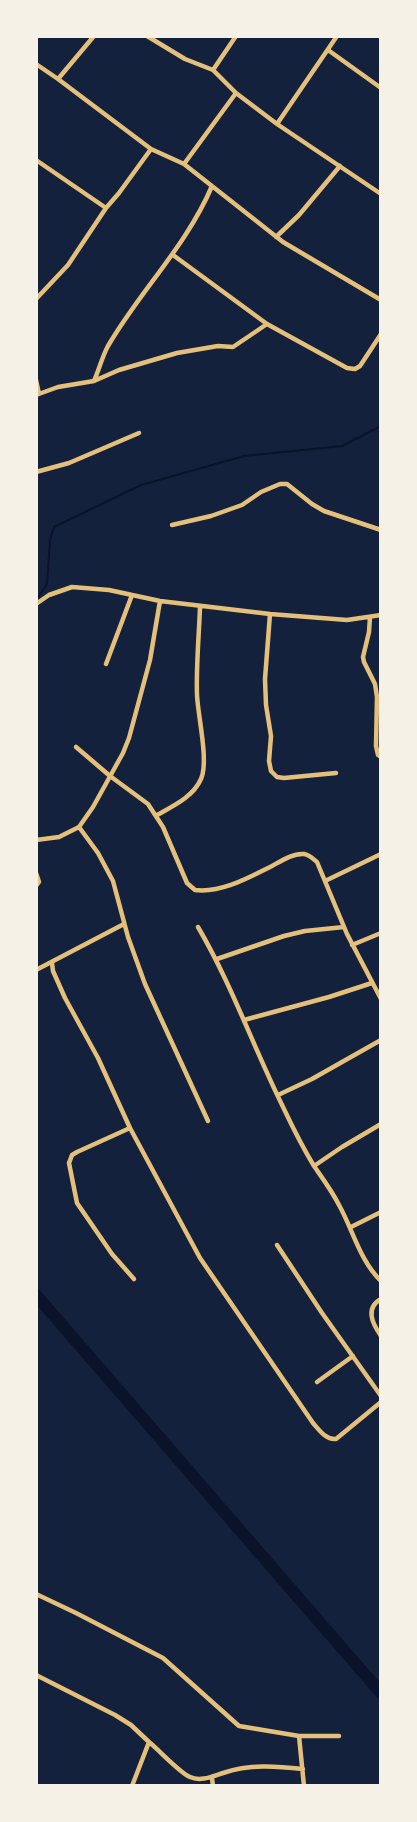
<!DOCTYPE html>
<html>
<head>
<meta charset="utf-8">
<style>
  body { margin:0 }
  #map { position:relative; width:417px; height:1822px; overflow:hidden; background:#14213d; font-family:"IBM Plex Serif",serif }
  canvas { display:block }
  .frame { position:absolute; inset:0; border:38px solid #f6f1e7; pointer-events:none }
</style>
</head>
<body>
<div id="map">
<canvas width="417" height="1822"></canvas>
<div class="frame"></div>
</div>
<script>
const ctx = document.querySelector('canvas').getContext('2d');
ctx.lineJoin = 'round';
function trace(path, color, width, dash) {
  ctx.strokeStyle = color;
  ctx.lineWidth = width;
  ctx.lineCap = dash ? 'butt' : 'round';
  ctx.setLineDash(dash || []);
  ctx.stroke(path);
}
trace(new Path2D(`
  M36,600L47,584L50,540L54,527L141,485L244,456L342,446L381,426`), '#0b132b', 2);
trace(new Path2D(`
  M36,1295L381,1693`), '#0b132b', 12);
trace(new Path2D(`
  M147,36L185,59L213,70L236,93L277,124L381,194
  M328,50L381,88
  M36,64L58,79L151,149L184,164L283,242L381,300
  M213,70L236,36
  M58,79L94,36
  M277,124L337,36
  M36,160L106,208
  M184,164L236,93
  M276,237L299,215L340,166
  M173,255L267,324L347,368L355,369L360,366L381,334
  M36,299L68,265L106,208L119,193L151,149
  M36,380L39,394
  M94,381C99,370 102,357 108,346C140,291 187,245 212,186
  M36,395L58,387L94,381L119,370L177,353L218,346L233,347L267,324
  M36,472L69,463L139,433
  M172,525L211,516L242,505L261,492L280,484H287L312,504L324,511L381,530
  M36,604L49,595L72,587L109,590L160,601L270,614L347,620L381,615
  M270,614L265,679L266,705L271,736L269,761L271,771L277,777L284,778L336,773
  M370,617L369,632L363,657L364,662L375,684L377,697L376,746L378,755L381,757
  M106,664L132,595
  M76,747L110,776L148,804L163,827L187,883L195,890C222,893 248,878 272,866C281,861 293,853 304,854C310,855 313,859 317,862L347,934L381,999
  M157,815C173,806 193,797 201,779C209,761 198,717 197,695C196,666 199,636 200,607
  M79,827L98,853L113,881L128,937L145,984L208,1121
  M36,840L59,837L79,827L93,807L123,753L129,738L150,660L160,601
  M36,873L39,882L36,886
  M325,881L381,854
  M198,927C232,985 254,1049 284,1109C293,1128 303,1148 314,1166C323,1179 332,1191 339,1205C353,1230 360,1261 381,1281
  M352,945L381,933
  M217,959L284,936L305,931L344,927
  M52,963L53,971L65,998L98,1058L130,1128L200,1258L313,1423C319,1430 326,1440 336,1439L381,1402
  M36,970L124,924
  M244,1020L329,997L372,983
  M278,1095L312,1079L381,1040
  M130,1128L77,1152L72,1155L69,1163L77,1203L112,1254L134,1279
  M314,1166L342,1147L381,1124
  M351,1227L381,1212
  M277,1245L322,1313L381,1396
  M381,1299C365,1308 372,1323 381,1336
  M317,1382L353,1356
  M36,1594L76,1613L163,1658L239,1726L299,1736H339
  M36,1675L115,1715L131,1725L149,1742L132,1786
  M299,1736L304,1786
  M149,1742C159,1750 180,1773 190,1777C201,1782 213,1776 223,1773C249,1764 276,1766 303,1769
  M212,1778L213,1786`), '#e5c07b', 4.5);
</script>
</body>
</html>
